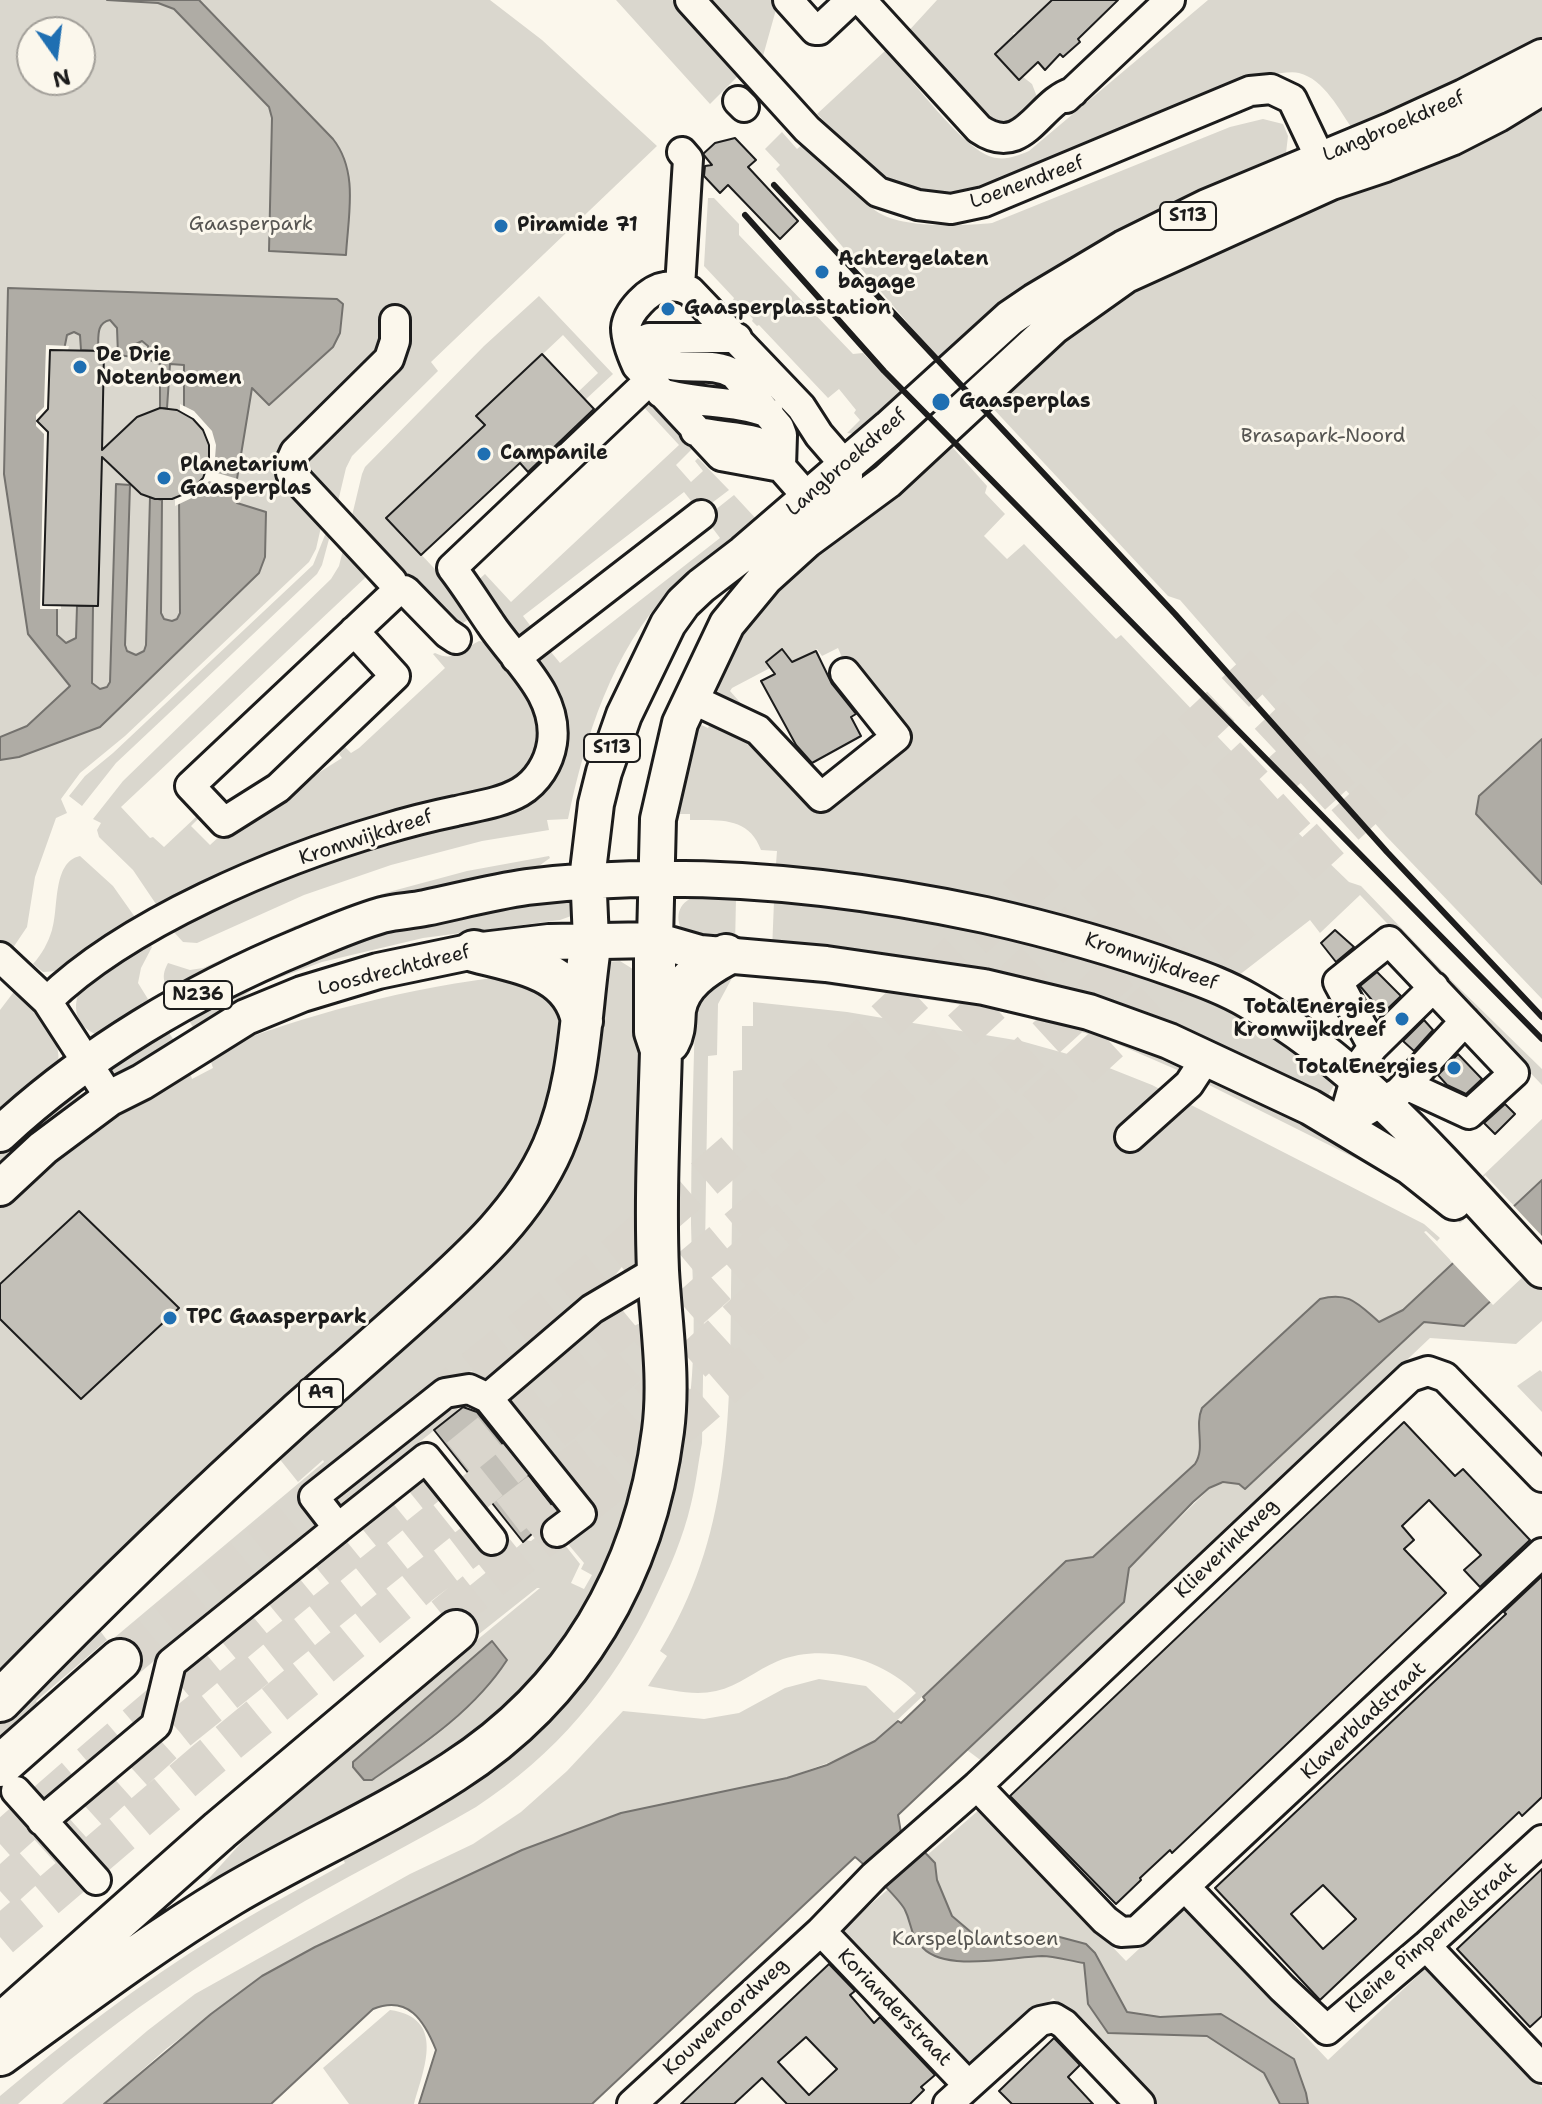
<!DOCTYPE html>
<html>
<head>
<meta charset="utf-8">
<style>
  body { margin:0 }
  #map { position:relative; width:1542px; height:2104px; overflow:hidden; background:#fbf7ec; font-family:"Shantell Sans",sans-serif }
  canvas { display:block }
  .north { position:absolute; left:16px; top:16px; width:80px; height:80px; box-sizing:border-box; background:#fbf7ec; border:2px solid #a29f99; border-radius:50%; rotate:166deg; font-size:22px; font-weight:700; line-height:32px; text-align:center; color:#1c1c1c }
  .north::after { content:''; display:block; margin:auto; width:28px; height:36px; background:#1f6fb2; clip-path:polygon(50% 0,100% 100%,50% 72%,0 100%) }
</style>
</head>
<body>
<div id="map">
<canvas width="1542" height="2104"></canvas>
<div class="north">N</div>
</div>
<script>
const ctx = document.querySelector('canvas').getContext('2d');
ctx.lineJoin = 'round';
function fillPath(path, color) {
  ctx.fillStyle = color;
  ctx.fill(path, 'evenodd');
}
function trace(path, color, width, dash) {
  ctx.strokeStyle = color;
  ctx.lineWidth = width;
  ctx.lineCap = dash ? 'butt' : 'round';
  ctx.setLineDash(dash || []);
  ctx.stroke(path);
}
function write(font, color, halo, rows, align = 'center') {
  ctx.font = font + ' "Shantell Sans",sans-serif';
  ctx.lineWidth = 6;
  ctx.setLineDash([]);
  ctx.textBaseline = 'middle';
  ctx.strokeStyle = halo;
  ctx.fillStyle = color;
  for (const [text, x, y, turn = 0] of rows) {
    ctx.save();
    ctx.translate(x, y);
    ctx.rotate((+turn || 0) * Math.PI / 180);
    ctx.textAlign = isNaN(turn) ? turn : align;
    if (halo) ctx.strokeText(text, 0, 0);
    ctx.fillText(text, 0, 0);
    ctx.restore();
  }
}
fillPath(new Path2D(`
  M0,0H490L542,40L657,146L431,362L438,371L352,456L346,468L336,510L321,527L316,549L309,562L125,736L80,773L61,799L67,813L56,818L35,877L27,927L0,967ZM32,32H80V80H32Z
  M616,0H672L737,77L710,104Z
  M712,0H772L777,6L763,56Z
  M937,0H1054L1029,30L1013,33L1018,50L1008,65L1032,84L1039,102C1022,121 1015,126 989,122L904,36Z
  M1208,0H1542V40L1353,130C1340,111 1324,79 1299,73C1255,63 1032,170 978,193L945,194L881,180L817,114L886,50C908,75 963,149 992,157C1005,161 1017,156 1029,151Z
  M1542,101V739L1479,796L1476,813L1542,884V999L1386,836L1180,600L1168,596L988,403L1122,292Z
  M1263,119L1283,124L1288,136L1285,162L942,363L776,169L780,165L765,149L782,132L797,149L803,144L811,153L816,148C835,167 855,196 876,211C901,229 963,226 992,223L1230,127Z
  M708,198H714L739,224V235L853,354L863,353L905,397L857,434L847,433L860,420L854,413L856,410L839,389L828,398L759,325L757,326L752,321L753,319L738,302L736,303L733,300L734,298L704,266Z
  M539,296L613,374L585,400L578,392L598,373L563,335L477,416L485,425L386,517L462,598L473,616L463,623L454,625L350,524L362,474L365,467L484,346Z
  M646,398L693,448L676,465L691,482L703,471L695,461L698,458L729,490L700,512L684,492L523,616L535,632L517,638L476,582L485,574L511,602L679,445L640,403Z
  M947,441L987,486L985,493L1005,514L984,536L1007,559L1024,544L1116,639L1121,635L1237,757L1257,781L1265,801L1349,882L1361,886L1455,984L1542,1069V1085L1360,895L1320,933L1310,920L1229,983L953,889L866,874L776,864L777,851L761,850C749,817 720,820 690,820V814H674L695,722L708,728L710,724L717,727L718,724L745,733L818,806L906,738L873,683L871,684L868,677L864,679L858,666L846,667L838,648L822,656L817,649L812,652L815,658L797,668L782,649L766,662L770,668L732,688L730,691L755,719L722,698L723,695L717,692L719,688L712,685C731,621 801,571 850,529C884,501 916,472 947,441Z
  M734,495L759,522C731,544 696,564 671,590C612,650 585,738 568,819L547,820L549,830L482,841L391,865L304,895L197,943L183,942L171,929L241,895L324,861L542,789L538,656L547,647L560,663L720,538L705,518Z
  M329,525L332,528L322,565L317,574L116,763L82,806L69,796L85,776L113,753L313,565Z
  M345,542L385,586L378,593L366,577L121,807L150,838L153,837L164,847L197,816L188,803L202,815L191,826L210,845L222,834L342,758L339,754L345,747L351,753L359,748L445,668L433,654L435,653C455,663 462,649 479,641C494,643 501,657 510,669C542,712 555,732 520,779L160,910L133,870L99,837L97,830L101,823L93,819L123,781L331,579L339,566Z
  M80,856L113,886L137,920L136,923L58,971L43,972L33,964C42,954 48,943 52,930C59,909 52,862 80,856Z
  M549,856L550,858L532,871L175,1000C166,987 159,979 168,963L190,970L203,968L295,926L385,893L467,871Z
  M573,896L574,915L560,920L423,938L322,962L257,986L196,1032L183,1011L327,943L384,934L462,912Z
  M699,896L736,898L735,947L683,932C673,916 680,899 699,896Z
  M774,901L883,913L989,930L1194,983L1340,1074L1327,1098L1228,1051L772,951Z
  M148,943L152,947L141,968L138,983L156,1012L100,1036C73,1027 69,1001 87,980Z
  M620,961L636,971L639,986L637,1259L629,1258L609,1283L492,1387L486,1379L481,1382L472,1371L454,1376L304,1497L322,1520L136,1676L108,1643L324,1462L323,1460L298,1482L278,1457L98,1628L107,1640L36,1701L38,1704L0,1737V1714L506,1236L607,962Z
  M786,966L1110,1026L1376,1155L1453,1210L1464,1220L1460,1223L1446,1209L1411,1186L1191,1076L1106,1039L1014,1013L868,990L785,980Z
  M734,968L732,978L718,1004L717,1055L708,1056L702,1443C698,1464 696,1484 691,1504C683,1538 669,1570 654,1601C613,1687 555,1755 476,1807C419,1840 361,1869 305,1901C204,1960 105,2026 18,2104H0V2096C69,2038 140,1983 217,1936C258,1910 302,1888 345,1863L342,1857C398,1826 458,1799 508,1758C623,1663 681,1522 692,1375C696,1325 692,1274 691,1224C691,1155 693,1086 695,1018L698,999Z
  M515,975L562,996C558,1105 532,1163 460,1244L0,1675V1206L34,1174L187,1063L192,1079L213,1068L208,1053C309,1013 406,988 515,975Z
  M16,989C37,1010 63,1035 58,1067L0,1126V1010Z
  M753,1002L847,1012L1021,1041L1089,1060L1152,1085L1424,1224L1440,1238L1437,1241L1439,1243L1426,1231L1424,1232L1453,1263L1403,1310L1379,1322C1358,1304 1349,1291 1320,1299L1202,1408C1194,1427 1206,1447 1195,1464L1093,1557L1066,1561L875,1741L857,1752L787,1778L621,1813L522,1850L376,1917L262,1976L166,2049L104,2104H62L147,2031L195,1994L410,1874L473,1844L521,1812L567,1771L623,1711L704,1719L739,1713L785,1688L819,1679L866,1686L894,1713L916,1693C881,1658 824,1643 778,1661C756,1670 739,1686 716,1691C694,1696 671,1690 648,1686L667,1656L660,1651C730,1538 730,1419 731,1291C732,1217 733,1144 733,1071L742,1070V1026H753Z
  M163,1023L178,1047L119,1076L109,1069Z
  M84,1086L75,1106L0,1171V1144Z
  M1542,1119V1180L1514,1206L1485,1175L1484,1177L1496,1190L1485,1200L1473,1185Z
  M1542,1252V1321L1516,1344L1430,1338L983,1762L967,1750L1124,1603L1129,1568L1213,1485L1256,1479L1424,1322Z
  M614,1305L634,1326L640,1323L641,1334H645L652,1399L614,1578L503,1725L163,1929L270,1811L540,1588H537L469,1642L441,1609L526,1540L531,1541L550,1526L580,1564L571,1583L584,1589L592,1575L581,1569L584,1563L563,1538L598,1510L521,1411L519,1389ZM507,1660C476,1711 420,1749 370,1781L364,1780L353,1767L356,1760L399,1724Z
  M1540,1370L1542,1372V1412L1517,1386Z
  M450,1401L458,1411L334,1511L329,1505L335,1492Z
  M980,1809L1126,1961L1184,1907L1328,2060L1428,1966L1542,2088V2104H1154L1053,1998L970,2071L838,1933Z
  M390,2010C446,2018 424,2068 414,2104H349L323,2068Z`), '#dad7ce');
const water = new Path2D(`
  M107,0H199L333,139C359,172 348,216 346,255L269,251L272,118L269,107L174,9L158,3Z
  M8,288L337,299L343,304L340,333L333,347L269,405L252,388L235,491L237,492V503L266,512L265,557L259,573L100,727L19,757L0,760V737L27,726L70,686L28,634L4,474ZM110,320L117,328L118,355L133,357L134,345L142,341L148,346L150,360L160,364V408H167L170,364L184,365V413C218,433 218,482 179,497L180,613L177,619L172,621L164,619L161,613L162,500L150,497L146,645L144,651L136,655L127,651L125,645L130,485L116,484L110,682L107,687L100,689L92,683L93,606H77L76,638L66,643L57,635V605H43L48,430L40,425V417L48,411L50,350H64L67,335L74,332L80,335L81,350L98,351C99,339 95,323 110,320Z
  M1542,739V884L1476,814L1479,796Z
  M1542,1180V1253L1464,1326L1424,1322L1245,1489L1239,1484L1223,1482L1209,1488L1193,1502L1129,1568L1124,1602L898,1815L901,1833L913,1840L935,1863L937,1880L952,1916L985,1944L1010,1945L1052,1935L1086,1944L1095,1953L1127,2012L1160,2017L1221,2014L1294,2059L1306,2093L1308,2104H1280L1264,2073L1207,2036L1108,2033L1088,2004L1084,1963C1070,1961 1055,1956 1042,1956C1011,1957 946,1972 923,1948C909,1933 912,1924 905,1910C901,1901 863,1863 855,1857L592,2104H419L436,2050C424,2020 408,1995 373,2009L271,2104H104L211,2014L262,1976L315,1947L522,1850L621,1813L787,1778L827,1765L875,1741L898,1721L901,1723L925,1700L923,1697L1066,1561L1093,1557L1195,1464C1206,1447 1194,1427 1202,1408L1320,1299C1349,1291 1358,1304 1379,1322L1403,1310Z
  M492,1641L507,1660C474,1711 421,1746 372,1780H364L353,1767V1762Z`);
fillPath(water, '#afaca5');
trace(water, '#74726e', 2);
fillPath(new Path2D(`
  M46,345L69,346L68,350H50L48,411L40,417V425L48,430L43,605L61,606V609H40L44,434L36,426V415L44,407Z
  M180,404L194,411L212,431L216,445L214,472L238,479L236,489L209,481L198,495L175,506V498L192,490L203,478L210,458L205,434L193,419L180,411Z
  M1511,1203L1542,1236V1259L1493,1305L1450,1260Z`), '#fbf7ec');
const building = new Path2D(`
  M1052,0H1118L1078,39L1080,42L1063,57L1060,54L1045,70L1038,62L1019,80L995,54Z
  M735,138L756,160L748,167L798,221L780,239L728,185L720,193L704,176L705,166L712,165L703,154L715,143Z
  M50,350L104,351L102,450L137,417L160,408L177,410L193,419L203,430L209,445V462L203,478L189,492L172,499H155L141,494L102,457L98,606L43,605L48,432L37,421L48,409Z
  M542,354L594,409L528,472L520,463L421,555L386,518L485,425L476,416Z
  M782,649L792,662L816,651L832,684L856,714L851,717L861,736L812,763L796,745L761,681L775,674L766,662Z
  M1335,930L1354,947L1336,962L1321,943Z
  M1377,972L1401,996L1380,1016L1373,1010L1377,1006L1360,986Z
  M1424,1020L1433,1030L1414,1051L1403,1041Z
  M1458,1054L1482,1079L1466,1094L1447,1085L1438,1075Z
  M1505,1104L1515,1114L1495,1134L1484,1123Z
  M79,1211L179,1308L81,1399L0,1319V1284Z
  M463,1407L477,1412L557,1511L523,1542L434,1430Z
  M1404,1422L1455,1476L1463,1469L1530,1540L1480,1587L1464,1570L1481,1555L1429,1500L1402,1526L1414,1540L1404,1549L1446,1593L1172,1853L1170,1850L1140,1878L1141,1880L1116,1904L1010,1796Z
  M1542,1576V1797L1522,1816L1519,1812L1320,2000L1215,1888L1506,1614L1504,1612ZM1323,1885L1356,1919L1323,1949L1291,1914Z
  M1542,1869V2016L1530,2027L1457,1949Z
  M829,1964L855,1991L850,1995L874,2023L880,2017L935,2075L921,2087L924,2090L910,2104H787L762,2078L734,2104H681ZM806,2037L837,2069L809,2095L778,2062Z
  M1054,2038L1080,2065L1068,2077L1093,2104H1012L999,2091Z`);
fillPath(building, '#c3c0b8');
trace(building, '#1c1c1c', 2);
trace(new Path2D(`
  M1104,935L1542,536
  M427,1408L619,1253L885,1021L1542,405
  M444,1617L641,1459L949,1189L1542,644
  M120,1660L346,1473
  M0,1844C250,1620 515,1419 770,1202C882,1106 990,1004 1098,903C1247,764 1394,625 1542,485
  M0,1891L178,1730L571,1415L790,1219
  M0,1937L207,1760L418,1586L598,1448L1542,584`), '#dad6cd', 40, [40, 20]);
const minor = new Path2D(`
  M690,0L807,129L878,192L918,205L951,209L984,202L1250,91L1271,89L1292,99L1330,179
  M788,0L815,30H819L851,0
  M861,0L979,129C1024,160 1038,102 1073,92
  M1066,98L1170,0
  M738,101L744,107
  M680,287L688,159L682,152
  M395,320V341L389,359L295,452L291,461V473L392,581L396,592
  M630,346C643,353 656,362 671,365C692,369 714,362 734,374L779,427L782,435L781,467L818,509L839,514L846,490L848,476L845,465L819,435L801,407L690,291C682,287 675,285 665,287C649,289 627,312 626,328C626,340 632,355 637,366L721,456L781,467
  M630,346L649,338H737
  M661,393C697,404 735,400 769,413
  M695,431C723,439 759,434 781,455
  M354,631L395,676L278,788L224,822L190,786L396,592L404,590L407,592L447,633L456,639
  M516,658L701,515
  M690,698L758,730L821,797L896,737L845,673
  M0,957L47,1001L110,1098
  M47,1001C127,923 278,860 385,829C408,822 432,816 456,811C477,806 501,803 520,792C537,782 549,763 552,743C559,694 514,660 490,623C477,604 466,586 452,568L649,381
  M1373,1047L1338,982L1389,941L1514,1073L1469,1114L1406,1085
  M1342,1125L1359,1066L1373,1047L1434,987
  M1342,1125L1399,1092L1465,1021
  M1130,1137L1189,1084L1206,1058
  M488,1398L592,1309L658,1270
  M338,1528L426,1458L492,1540
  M977,1786L1105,1920L1121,1932L1137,1931L1542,1553
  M16,1791L96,1880
  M42,1821L156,1725L171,1663L338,1528L314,1497L445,1393L469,1389L488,1398L581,1514L557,1532
  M1186,1888L1282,1988L1327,2030L1426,1946L1542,1840
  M821,1931L968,2085
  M1426,1946L1542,2068
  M632,2104L821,1931L874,1876L977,1786L1410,1377L1428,1371L1445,1377L1542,1477
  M948,2104L1040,2021L1054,2018L1064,2024L1140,2104`);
const major = new Path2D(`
  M591,940L588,871L596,804L604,772L624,715L668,624L683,603L701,586L744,553L889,428L1010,318L1035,301L1124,248L1207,207L1392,130L1464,97L1542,57
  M655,940L658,819L680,723L727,624L765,578L807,540L887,481L1053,327L1126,275L1331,182L1385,164L1451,138L1498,114L1542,87
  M0,1134C86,1054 192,991 301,946C327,935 354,923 382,915C396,911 411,911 425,908C459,901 492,892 527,887C680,868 835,883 985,915C1051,930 1113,947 1177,970C1202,979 1225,987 1249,1001C1365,1067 1451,1173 1542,1270
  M0,1188L43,1148L110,1098L142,1082L246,1017L302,994L378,971L474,951L549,942L655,940L700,953L826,964L984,987L1089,1012L1169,1041L1310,1107L1410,1167L1454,1202`);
const highway = new Path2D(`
  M474,951C517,963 572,968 582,1021
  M669,1042C675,1031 674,1022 675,1010C679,983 704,967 726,955
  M0,1701C95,1603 194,1507 296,1415C338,1378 381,1341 423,1303C474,1257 525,1211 553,1147C582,1080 580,1010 591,940
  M0,1766L120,1660
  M0,2025L220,1830L456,1631
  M0,2055C76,2000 151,1943 231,1895C304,1852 382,1818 453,1772C575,1694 645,1573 663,1431C670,1378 661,1324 658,1271C655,1198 659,1124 661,1050L655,1032V940`);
trace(minor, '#1c1c1c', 34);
trace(major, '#1c1c1c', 40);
trace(highway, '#1c1c1c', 46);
trace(minor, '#fbf7ec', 28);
trace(major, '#fbf7ec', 34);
trace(highway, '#fbf7ec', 40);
trace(new Path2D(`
  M774,185L1175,614L1387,852L1542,1017
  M745,215L884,371L1542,1039`), '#1c1c1c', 6);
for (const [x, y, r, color] of [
  [501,226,8,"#1f6fb2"],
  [822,272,8,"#1f6fb2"],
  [668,309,8,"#1f6fb2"],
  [80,367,8,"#1f6fb2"],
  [941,402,10,"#1f6fb2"],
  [484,454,8,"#1f6fb2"],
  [164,478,8,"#1f6fb2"],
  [1402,1019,8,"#1f6fb2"],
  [1454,1068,8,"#1f6fb2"],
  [170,1318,8,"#1f6fb2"]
]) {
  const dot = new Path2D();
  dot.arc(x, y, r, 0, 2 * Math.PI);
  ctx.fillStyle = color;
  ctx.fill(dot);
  trace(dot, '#fbf7ec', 3);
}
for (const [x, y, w] of [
  [1188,216,56],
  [612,748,56],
  [198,995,68],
  [321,1393,44]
]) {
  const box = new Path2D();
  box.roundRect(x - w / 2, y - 14, w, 28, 6);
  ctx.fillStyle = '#fbf7ec';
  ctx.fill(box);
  trace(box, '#1c1c1c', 2);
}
write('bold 18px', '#1c1c1c', null, [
  ["S113",1188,216],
  ["S113",612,748],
  ["N236",198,995],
  ["A9",321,1393]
]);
write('20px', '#1c1c1c', '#fbf7ec', [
  ["Langbroekdreef",1394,127,-23],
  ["Loenendreef",1027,183,-20],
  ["Langbroekdreef",847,463,-41],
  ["Kromwijkdreef",366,838,-18],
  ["Kromwijkdreef",1151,962,19],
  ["Loosdrechtdreef",394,971,-14],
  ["Klieverinkweg",1227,1549,-44],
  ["Klaverbladstraat",1364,1721,-43],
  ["Kleine Pimpernelstraat",1432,1938,-41],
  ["Korianderstraat",894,2008,46],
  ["Kouwenoordweg",726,2017,-43]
]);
write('20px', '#555451', '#fbf7ec', [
  ["Gaasperpark",251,225],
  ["Brasapark-Noord",1323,437],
  ["Karspelplantsoen",975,1940]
]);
write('bold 20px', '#1c1c1c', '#fbf7ec', [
  ["Piramide 71",517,226],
  ["Achtergelaten",838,260],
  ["bagage",838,283],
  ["Gaasperplasstation",684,309],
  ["De Drie",96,356],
  ["Notenboomen",96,379],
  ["Gaasperplas",959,402],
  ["Campanile",500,454],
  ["Planetarium",180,466],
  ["Gaasperplas",180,489],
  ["TotalEnergies",1386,1008,"right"],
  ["Kromwijkdreef",1386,1031,"right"],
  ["TotalEnergies",1438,1068,"right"],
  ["TPC Gaasperpark",186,1318]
], 'left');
</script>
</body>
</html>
